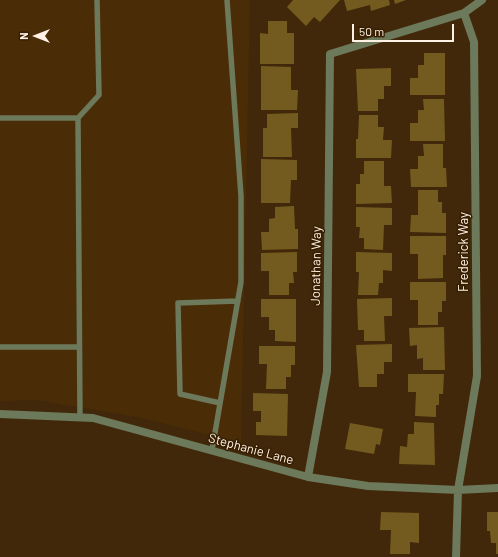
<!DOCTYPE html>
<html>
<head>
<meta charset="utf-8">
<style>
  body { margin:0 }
  #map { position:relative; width:498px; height:557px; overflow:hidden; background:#41280a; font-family:Barlow,sans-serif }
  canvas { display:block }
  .north { position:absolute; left:16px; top:16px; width:40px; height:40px; -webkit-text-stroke:3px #361e01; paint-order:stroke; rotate:270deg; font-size:11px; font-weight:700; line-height:16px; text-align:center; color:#fff1e4 }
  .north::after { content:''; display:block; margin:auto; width:14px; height:18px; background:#fff1e4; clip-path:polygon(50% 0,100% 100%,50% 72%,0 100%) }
  .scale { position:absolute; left:352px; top:24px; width:102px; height:18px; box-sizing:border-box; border:2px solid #fff1e4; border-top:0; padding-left:5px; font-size:12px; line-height:14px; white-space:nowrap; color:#fff1e4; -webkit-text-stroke:3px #361e01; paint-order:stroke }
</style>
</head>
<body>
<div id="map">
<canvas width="498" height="557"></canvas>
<div class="north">N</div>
<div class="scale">50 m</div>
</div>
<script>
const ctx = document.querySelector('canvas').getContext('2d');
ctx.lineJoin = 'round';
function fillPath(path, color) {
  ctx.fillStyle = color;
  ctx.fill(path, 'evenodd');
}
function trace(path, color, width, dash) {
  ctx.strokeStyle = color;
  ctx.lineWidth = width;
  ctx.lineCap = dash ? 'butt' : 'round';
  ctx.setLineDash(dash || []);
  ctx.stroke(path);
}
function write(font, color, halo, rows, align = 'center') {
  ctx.font = font + ' Barlow,sans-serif';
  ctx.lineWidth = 3;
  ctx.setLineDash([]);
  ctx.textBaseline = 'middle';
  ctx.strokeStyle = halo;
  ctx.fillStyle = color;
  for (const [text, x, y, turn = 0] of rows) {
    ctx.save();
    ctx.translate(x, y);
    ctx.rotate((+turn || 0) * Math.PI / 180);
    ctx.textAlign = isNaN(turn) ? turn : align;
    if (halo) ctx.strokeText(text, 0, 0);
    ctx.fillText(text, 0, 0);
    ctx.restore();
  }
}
fillPath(new Path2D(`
  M0,0H250L241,443L142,418L37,400L0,401Z`), '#4a2c06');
fillPath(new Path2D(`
  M293,0H340L320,22L314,17L306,26L287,7Z
  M344,0H389L390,5L371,11L370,5L347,11Z
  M394,0H406L395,4Z
  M268,21H287V33H294V64H260V33L268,34Z
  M424,53H445V95H410V78H418V65H424Z
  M261,66L291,67V90H298L297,110H261Z
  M391,68V86H384V99H378V111H358L356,69Z
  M423,99H444L445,141H410V123H418V110H424Z
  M298,113V128H291L292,157H263V128H267V114Z
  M359,115H378V127H384L383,140H392L391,158H356V139H358Z
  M423,144H443V168H446L447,187H411L410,169H418V156H424Z
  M261,159L297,160V180H291L290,203H261Z
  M364,161H384V186H391L392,203L356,204V184H360V174H364Z
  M418,190H438V202H442V213H446V233L410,232L411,215H418Z
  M294,206L295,229H298V249L262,250L261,232H269V219L275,218V207Z
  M356,207L392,208V225H384L383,250L364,249V238H359L360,227H356Z
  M410,236H446V255H443V278L418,279V254H410Z
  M297,252V272H293L294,283H289V295H269V271H261V253Z
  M356,252L392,253V271L383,270V283H379L378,295H358L359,272H356Z
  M410,282H446V301H442V312H438V325H418V300H410Z
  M392,298V316H384L385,341H364V330H358L357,299Z
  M261,299H296V342L275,341V330H269V317H261Z
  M444,327L445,370H423V358L417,359V345L410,346L409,328Z
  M392,344V362H384V374H377V387H359L356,345Z
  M259,346H295V365H291V377H286V389H266L267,364H259Z
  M408,374H444L443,394H439V405H436V417L415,416L416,392H408Z
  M253,393L288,394L287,436L256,435V422H261V411H253Z
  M414,422L434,423L435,465L399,464L400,446L407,447L408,434H414Z
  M350,423L383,429L380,445L376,444L374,454L345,449Z
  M381,512L419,513V543L410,542V554H390L391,530H380Z
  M487,512H498V554H496V543H491L490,531H487Z`), '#735b1f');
trace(new Path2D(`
  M0,118H78
  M0,347H79
  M220,403L180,394L178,303L238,301
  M80,418L78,118L99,95L97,0
  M212,450L241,282V196L227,0`), '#6c795b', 5.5);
trace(new Path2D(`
  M0,414L93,418L308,477L368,486L458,490L498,488
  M308,477L327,372L330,54L464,13L482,0
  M456,557L458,490L477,376L474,42L464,13`), '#6c795b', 8);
write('13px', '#fff1e4', '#361e01', [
  ["Frederick Way",464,252,-90],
  ["Jonathan Way",316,266,-89],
  ["Stephanie Lane",251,449,15]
]);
</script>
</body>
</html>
